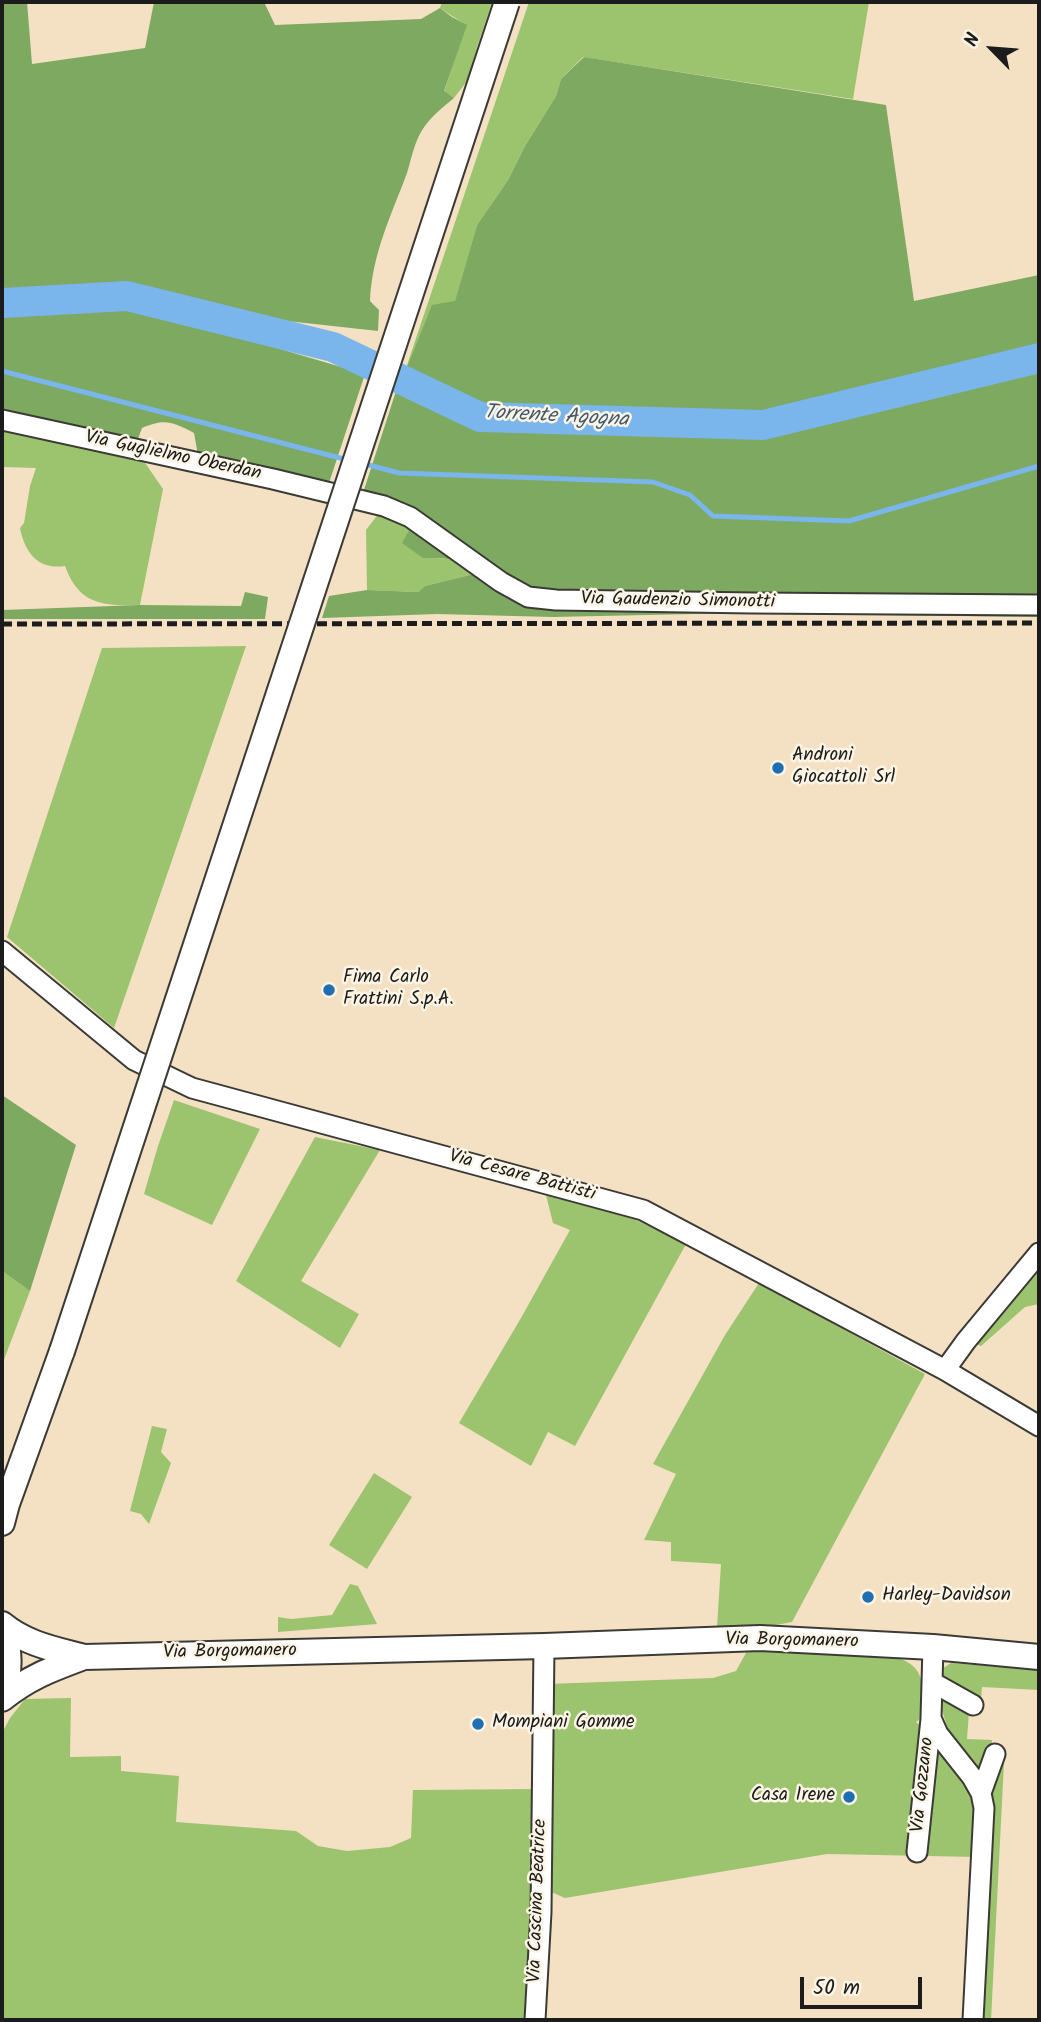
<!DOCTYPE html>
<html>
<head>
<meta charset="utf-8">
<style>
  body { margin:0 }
  #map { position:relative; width:1041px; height:2022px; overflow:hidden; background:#f4e1c4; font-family:Kalam,sans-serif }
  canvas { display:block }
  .frame { position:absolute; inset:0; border:4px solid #1c1c1c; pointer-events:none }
  .north { position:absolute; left:957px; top:14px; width:70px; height:70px; -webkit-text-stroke:5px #fcf5e5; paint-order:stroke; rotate:295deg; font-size:19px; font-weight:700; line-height:28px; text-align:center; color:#1c1c1c }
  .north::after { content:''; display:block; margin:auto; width:24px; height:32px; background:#1c1c1c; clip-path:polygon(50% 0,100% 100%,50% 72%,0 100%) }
  .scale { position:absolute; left:800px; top:1977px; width:122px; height:32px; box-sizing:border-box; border:4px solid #1c1c1c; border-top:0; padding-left:9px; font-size:21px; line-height:24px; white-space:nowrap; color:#1c1c1c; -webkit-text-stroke:5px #fcf5e5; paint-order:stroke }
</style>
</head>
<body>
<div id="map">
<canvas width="1041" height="2022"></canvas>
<div class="frame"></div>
<div class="north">N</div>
<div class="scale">50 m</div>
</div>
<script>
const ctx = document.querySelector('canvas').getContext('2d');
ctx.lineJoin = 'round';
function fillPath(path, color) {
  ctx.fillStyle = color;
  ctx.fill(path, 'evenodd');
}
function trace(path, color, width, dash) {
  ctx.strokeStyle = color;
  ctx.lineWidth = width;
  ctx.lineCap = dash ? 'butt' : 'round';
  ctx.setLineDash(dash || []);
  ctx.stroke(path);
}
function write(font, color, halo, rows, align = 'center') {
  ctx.font = font + ' Kalam,sans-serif';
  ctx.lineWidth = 5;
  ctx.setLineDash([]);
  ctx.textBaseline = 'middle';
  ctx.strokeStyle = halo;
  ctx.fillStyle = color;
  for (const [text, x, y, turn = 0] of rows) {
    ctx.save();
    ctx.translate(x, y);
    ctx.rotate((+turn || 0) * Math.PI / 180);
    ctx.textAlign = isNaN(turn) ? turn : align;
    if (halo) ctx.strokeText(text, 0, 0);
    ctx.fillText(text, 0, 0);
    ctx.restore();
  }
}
fillPath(new Path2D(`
  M442,2H492L477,47L468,80L454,98L444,92L466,25L440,8Z
  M529,2H869L853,99L583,57L561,79L556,96L525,146L508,180L477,225L455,302L402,380Z
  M2,425L139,454L163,489L140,605C103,606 79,605 65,566C38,570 25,553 20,528L24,523L30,486L36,468L2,467Z
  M379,513L411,527L423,558C448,558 457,558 478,573L425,586L418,592L367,590L366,530Z
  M246,646L114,1028L7,937L102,648Z
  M174,1100L260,1129L212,1225L144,1194L158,1146Z
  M315,1137L380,1150L301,1281L359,1314L340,1348L236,1281Z
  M546,1195L634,1219L686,1244L575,1446L548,1432L531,1466L459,1423L521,1318L570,1230L553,1223Z
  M1039,1263V1304L1025,1307L981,1346L976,1344Z
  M2,1271L30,1291L2,1365Z
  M759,1283L925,1374L792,1622L760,1628L717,1627L721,1564L671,1561V1542L644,1540L676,1474L653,1464L725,1335Z
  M152,1426L167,1429L161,1452L171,1463L149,1524L141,1514L130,1511Z
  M374,1473L412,1497L367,1569L329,1545Z
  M350,1584L358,1586L377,1624L278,1632V1617L291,1619L332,1615Z
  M747,1651L892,1656C929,1666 922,1686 921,1718L916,1722L938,1741L977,1801V1857L827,1854L565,1898L544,1889L547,1684L713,1678L736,1671Z
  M951,1663L1039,1670V1690L982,1687L981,1700L970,1699L967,1739L992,1740L991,1755L983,1778L949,1734L941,1706L943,1668Z
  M71,1698L70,1757L121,1756V1771L179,1776L176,1822L296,1831L318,1846L347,1851L390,1847L411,1838L413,1790L539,1789L530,2020H2V1733L10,1718L25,1699Z
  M1000,1762H1004L991,2020H980L993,1793Z`), '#9cc36e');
fillPath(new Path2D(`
  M2,2H27L32,64L145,48L154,2H264L275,25L421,19L440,8L452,17L467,25L444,91L454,98C442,108 429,118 421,132C414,144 411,160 407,173C391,216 372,254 370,301L379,310L378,331L278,320L170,297L113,282L70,291H2Z
  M584,57L886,105L914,301L1039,275V357L762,423L481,415L402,380L432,305L455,301L477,225L508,180L525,146L556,96L561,79Z
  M141,308L365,374L327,489L198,455L194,433C173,422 165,418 142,428L135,447L2,417V309Z
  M1039,360V599L530,592L362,496L398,385L480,419L762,426Z
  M411,527L462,561L440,558H423L402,543Z
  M478,573L499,588L740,609L741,613L553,617L437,614L322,618L329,596L367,590L418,592L425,586Z
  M245,592L268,597L265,619H2V610L140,605L241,606Z
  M784,608L1039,610V617L787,614Z
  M2,1095L76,1145L30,1291L2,1271Z`), '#7da961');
trace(new Path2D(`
  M2,371L348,460
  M361,463L399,473L653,482L690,495L713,516L849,521L1039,466`), '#7ab5eb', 5);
trace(new Path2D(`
  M2,303L127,296L333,347L480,417L763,425L1039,358`), '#7ab5eb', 30);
const minor = new Path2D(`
  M2,420L273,479L384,506L410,517L501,582L528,597L556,600L753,603L1039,605
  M2,951L134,1060L192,1088L643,1210L945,1370L1039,1426
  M945,1370L966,1341L1039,1253
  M933,1647L931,1718L938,1734L972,1777L981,1793L984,1808L973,2020
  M932,1682L973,1705
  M981,1793L995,1754
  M917,1852L931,1719
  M535,2020L541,1912L544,1646`);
const major = new Path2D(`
  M2,1523L7,1504L62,1351
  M2,1624C26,1644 54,1649 84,1657L544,1646L760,1638L933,1647L1039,1657
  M2,1628C11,1651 11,1672 2,1694
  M2,1699C29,1677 52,1669 84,1657`);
trace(minor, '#3c3a35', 23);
trace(major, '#3c3a35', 28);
trace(minor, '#fff', 19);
trace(major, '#fff', 24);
trace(new Path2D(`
  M2,624L1039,623`), '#1c1c1c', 5, [10, 5]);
const majorBridge = new Path2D(`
  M62,1351L507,2`);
trace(majorBridge, '#3c3a35', 28, []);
trace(majorBridge, '#fff', 24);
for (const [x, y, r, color] of [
  [778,768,7,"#1f6fb2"],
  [329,990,7,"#1f6fb2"],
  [868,1597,7,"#1f6fb2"],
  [478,1724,7,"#1f6fb2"],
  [849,1797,7,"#1f6fb2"]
]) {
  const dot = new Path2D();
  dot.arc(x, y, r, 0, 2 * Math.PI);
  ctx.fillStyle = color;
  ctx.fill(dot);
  trace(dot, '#fcf5e5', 2.5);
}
write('19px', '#1c1c1c', '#fcf5e5', [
  ["Via Guglielmo Oberdan",173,457,12],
  ["Via Gaudenzio Simonotti",678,602,1],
  ["Via Cesare Battisti",522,1177,15],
  ["Via Borgomanero",792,1642,1],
  ["Via Borgomanero",230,1653,-1],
  ["Via Gozzano",924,1785,-84],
  ["Via Cascina Beatrice",539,1901,-88]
]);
write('19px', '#1c1c1c', '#fcf5e5', [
  ["Androni",792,757],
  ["Giocattoli Srl",792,779],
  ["Fima Carlo",343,979],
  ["Frattini S.p.A.",343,1001],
  ["Harley-Davidson",882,1597],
  ["Mompiani Gomme",492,1724],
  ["Casa Irene",835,1797,"right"]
], 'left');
write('italic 21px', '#42596f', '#fcf5e5', [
  ["Torrente Agogna",556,418,3]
]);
</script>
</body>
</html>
